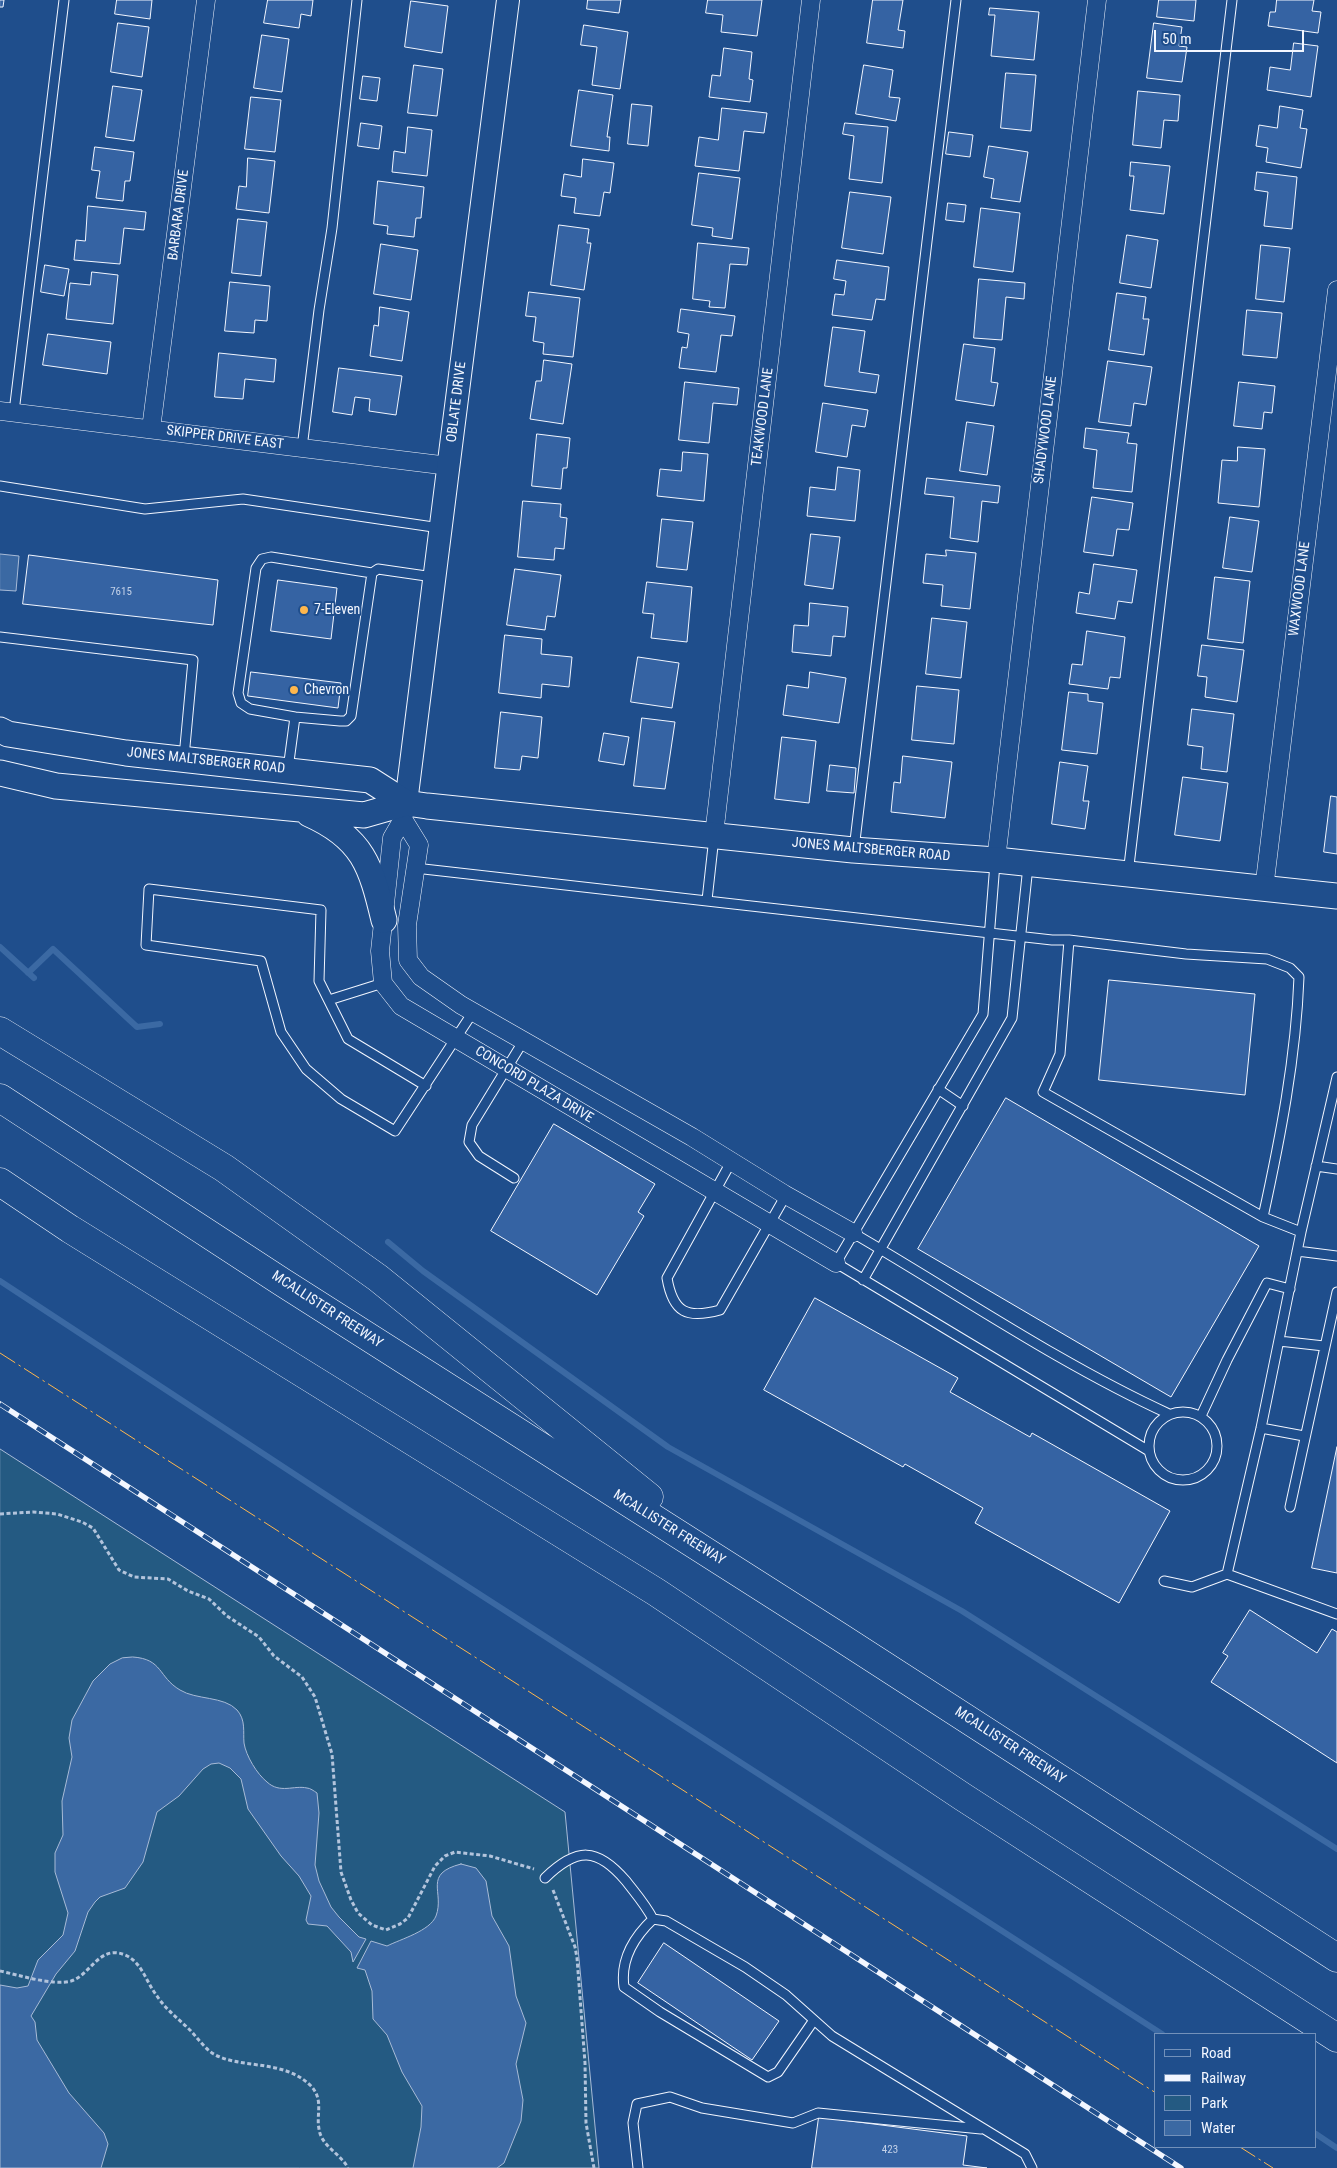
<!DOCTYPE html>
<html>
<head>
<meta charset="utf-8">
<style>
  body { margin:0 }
  #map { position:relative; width:1337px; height:2168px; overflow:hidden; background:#1f4e8c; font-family:"Roboto Condensed",sans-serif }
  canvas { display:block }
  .legend { position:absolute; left:1154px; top:2033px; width:162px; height:115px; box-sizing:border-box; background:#1f4e8c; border:1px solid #7391ba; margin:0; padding:6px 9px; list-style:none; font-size:15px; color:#f2f6ff }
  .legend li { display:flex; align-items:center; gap:10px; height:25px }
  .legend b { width:25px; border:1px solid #7391ba }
  .scale { position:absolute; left:1154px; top:30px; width:150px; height:22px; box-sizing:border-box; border:2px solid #f2f6ff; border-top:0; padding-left:6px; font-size:15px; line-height:18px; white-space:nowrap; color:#f2f6ff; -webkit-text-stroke:4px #1f4e8c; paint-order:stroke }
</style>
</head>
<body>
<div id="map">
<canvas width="1337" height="2168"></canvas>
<ul class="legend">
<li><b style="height:6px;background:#1f4e8c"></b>Road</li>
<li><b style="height:6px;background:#f2f6ff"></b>Railway</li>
<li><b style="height:14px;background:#245a82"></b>Park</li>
<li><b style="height:14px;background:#3b69a3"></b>Water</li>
</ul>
<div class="scale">50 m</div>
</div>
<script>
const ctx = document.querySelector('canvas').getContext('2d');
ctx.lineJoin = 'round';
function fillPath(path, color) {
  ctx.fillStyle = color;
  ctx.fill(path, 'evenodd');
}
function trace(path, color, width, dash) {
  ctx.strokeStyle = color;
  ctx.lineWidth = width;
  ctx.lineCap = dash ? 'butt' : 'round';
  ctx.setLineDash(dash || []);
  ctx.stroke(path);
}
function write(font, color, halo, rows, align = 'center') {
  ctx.font = font + ' "Roboto Condensed",sans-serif';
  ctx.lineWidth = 4;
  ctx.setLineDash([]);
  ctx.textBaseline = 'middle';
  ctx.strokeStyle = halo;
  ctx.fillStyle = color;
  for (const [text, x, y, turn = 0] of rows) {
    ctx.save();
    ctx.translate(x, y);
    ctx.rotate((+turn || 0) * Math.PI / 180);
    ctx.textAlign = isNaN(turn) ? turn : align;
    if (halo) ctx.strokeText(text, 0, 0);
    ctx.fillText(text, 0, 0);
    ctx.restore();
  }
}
const green = new Path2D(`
  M0,1449L565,1812L599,2168H0Z`);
fillPath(green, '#245a82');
trace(green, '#a8bbd7', 1);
const water = new Path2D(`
  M0,554L19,556L16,591L0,590Z
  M133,1657C163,1659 158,1677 180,1690C196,1700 224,1696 237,1710C246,1720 243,1732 244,1743C246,1756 257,1774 267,1782C280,1794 294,1785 307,1788C310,1788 314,1791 317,1793L319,1813L315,1865L319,1881L331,1907L339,1917L359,1937L366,1939L353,1962L351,1952L327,1926L308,1924L306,1920L311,1896L299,1876L281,1856L248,1809L241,1779L230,1768L219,1763L211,1764L203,1769L179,1796L157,1812L143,1862L125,1888L100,1897L95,1902L88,1912L75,1951L56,1974L31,2016L35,2022L37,2040L69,2093L104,2133L108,2144L101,2168H0V1985L17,1988L28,1986L38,1960L63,1935L68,1913L55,1872V1853L63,1835L62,1801L72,1757L69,1738L72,1720L93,1681L110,1664L122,1658Z
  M461,1864L476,1868L486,1881L492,1916L509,1946L516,1996L526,2023L516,2064L523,2100L521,2121L504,2163L497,2168H413L421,2127L422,2106L402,2072L387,2035L373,2019L372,1991L365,1970L357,1968L371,1941L387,1946C401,1939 430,1931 436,1916C445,1892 422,1874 461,1864Z`);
fillPath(water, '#3b69a3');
trace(water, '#a8bbd7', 1);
trace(new Path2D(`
  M0,947L34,978
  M28,973L53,949L137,1027L160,1024
  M388,1242L423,1271L668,1447L962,1611L1337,1849
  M0,1281L352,1512L1162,2034
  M1316,2134L1337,2148`), '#3b69a3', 6);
const building = new Path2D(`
  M0,0H4L3,7H0Z
  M117,0H152L150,19L115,14Z
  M268,0H313L311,16L301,14L299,28L264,23Z
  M588,0H621L619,13L587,9Z
  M708,0H762L757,36L721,32L723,15L706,13Z
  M873,0H903L898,30L905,31L903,48L867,43Z
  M1159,0H1196L1194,21L1157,17Z
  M1277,0H1314L1312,11L1321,12L1318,33L1268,26L1270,12H1275Z
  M411,1L448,6L442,53L405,47Z
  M990,8L1039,12L1034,60L991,56L995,15H989Z
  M118,23L149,27L142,77L111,72Z
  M1154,23L1182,27L1179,46L1187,47L1182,82L1147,78Z
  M584,25L628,32L620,89L592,85L597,47L581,45Z
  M262,35L289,39L282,92L254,88Z
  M1294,43L1318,46L1311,97L1267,90L1270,67L1290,70Z
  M724,48L752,52L749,79L753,80L750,102L709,97L712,75L720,76Z
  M414,65L443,69L437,116L408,113Z
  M864,65L893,70L889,97L900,98L896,121L856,114Z
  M1006,73L1036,75L1031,131L1001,128Z
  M363,76L380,78L377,101L360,99Z
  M113,86L142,90L134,141L106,137Z
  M579,90L613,95L607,137H610L609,151L571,146Z
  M1138,91L1180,95L1178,121L1164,120L1161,148L1133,145Z
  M251,97L281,100L275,152L245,149Z
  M632,104L652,106L648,146L628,144Z
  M1280,106L1303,110L1300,128L1307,129L1301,168L1266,162L1268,148L1256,146L1259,125L1277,128Z
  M722,108L767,113L764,133L744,131L739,171L695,166L699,137L718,140Z
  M361,123L382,126L379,149L358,146Z
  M845,123L888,127L882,183L849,179L854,136L843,134Z
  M408,127L432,130L427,176L392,172L394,151L405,153Z
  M949,132L973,135L970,157L946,154Z
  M989,146L1028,152L1020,202L991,198L994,179L984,177Z
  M95,147L134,152L130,181H125L123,201L96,198L100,171L92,170Z
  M248,158L275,161L269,213L236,209L239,186L246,187Z
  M583,159L614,163L610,193L604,192L600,216L574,213L576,198L561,196L564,174L581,177Z
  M1131,162L1170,166L1164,214L1130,210L1134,176H1130Z
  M1257,172L1297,177L1292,229L1264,226L1268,192L1255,190Z
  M699,173L740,178L732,239L712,236L713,228L692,225Z
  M378,181L424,187L421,218H416L414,237L387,234L388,226L374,224Z
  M850,192L891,197L883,254L842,248Z
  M948,203L966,205L964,222L946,220Z
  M88,206L146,212L144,230L124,228L120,264L74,260L76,240L85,241Z
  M981,208L1020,213L1013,272L974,267Z
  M238,219L267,222L261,276L232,273Z
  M559,225L589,229L587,243H591L584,290L551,285Z
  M1127,235L1158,240L1151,288L1120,283Z
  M698,243L749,248L747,265L730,264L725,308L709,307L710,301L693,299Z
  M381,244L418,250L411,300L374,294Z
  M1261,245L1290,248L1284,302L1256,299Z
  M837,260L889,267L885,300L876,299L872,320L832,315L835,294L844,295L846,281L834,279Z
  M45,265L69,269L64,296L41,292Z
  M92,272L118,275L113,324L66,319L70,283L90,285Z
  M979,279L1025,283L1024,299L1006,297L1002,340L974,338Z
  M230,282L270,286L267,321L255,320L254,333L225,331Z
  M529,292L580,298L573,357L543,354L544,343L533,341L536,317L526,316Z
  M1117,293L1146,297L1143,319H1149L1144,355L1109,350Z
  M380,307L409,312L402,361L370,356L374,325L378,326Z
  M681,309L735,316L732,336L721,335L716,372L679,368L682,347L687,348L689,334L678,332Z
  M1247,310L1282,313L1277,358L1243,355Z
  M833,327L865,331L859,372L879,375L876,393L825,386Z
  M48,334L111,342L107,374L43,365Z
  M964,344L995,348L991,382L998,383L994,406L956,400Z
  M219,353L276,359L274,382L245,379L243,399L215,397Z
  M544,360L572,364L563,424L530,419L536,381H541Z
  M1108,361L1152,367L1146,405L1134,403L1131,426L1099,422Z
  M339,368L402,376L396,415L369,411L370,399L355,397L352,415L333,412Z
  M685,382L739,388L737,405L713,403L709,443L679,440Z
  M1239,382L1275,386L1272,413L1264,412L1262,429L1234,426Z
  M823,403L868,410L865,427L852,425L847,457L816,452Z
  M967,422L994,426L987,475L960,471Z
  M1086,428L1129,433L1127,443L1137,444L1132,492L1093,488L1097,450L1084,448Z
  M537,434L570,438L567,468H563L561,489L532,486Z
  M1238,447L1265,449L1259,507L1218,503L1222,460L1237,461Z
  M683,452L708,454L704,501L657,496L660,469L681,471Z
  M838,467L860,470L855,521L807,516L810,487L835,490Z
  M927,478L1000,486L998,503L982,501L978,542L950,538L954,497L925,494Z
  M1092,497L1133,503L1129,530L1117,529L1113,556L1084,552Z
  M523,501L561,504L560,517L567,518L564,549L555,548L554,560L518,557Z
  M1230,517L1259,521L1252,572L1223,568Z
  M662,519L693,522L687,570L657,567Z
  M811,534L840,537L833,589L805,585Z
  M946,550L976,553L970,609L941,606L943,585L923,583L926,554L946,556Z
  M29,555L218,580L213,625L23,604Z
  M1094,564L1137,570L1132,603L1118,601L1115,619L1076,613L1079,592L1089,594Z
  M515,569L561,575L555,617L547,616L545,630L507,625Z
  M1215,577L1250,581L1243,643L1208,639Z
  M278,580L337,588L331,639L271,631Z
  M647,582L692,587L687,642L651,638L654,614L643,613Z
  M810,603L848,607L845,637L833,636L831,656L792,652L794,625L808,626Z
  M932,618L967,622L961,678L926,674Z
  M1087,631L1125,637L1120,678L1110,677L1108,689L1069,684L1072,664L1082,665Z
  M505,635L542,639L541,654L572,657L569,687L542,684L541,698L499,693Z
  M1202,645L1244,650L1237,702L1205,697L1207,677L1198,676Z
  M638,657L679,663L672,708L631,702Z
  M251,672L341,683L338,708L248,696Z
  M810,672L846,678L839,723L783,715L787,685L808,688Z
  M917,686L959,690L954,744L912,740Z
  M1069,692L1088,694V701L1103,703L1097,754L1062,750Z
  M1192,709L1234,714L1227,772L1201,769L1203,747L1188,745Z
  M501,712L542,717L538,758L522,756L520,770L495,768Z
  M642,718L675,722L665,789L634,786Z
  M604,733L629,737L624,765L599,761Z
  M782,737L816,741L809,803L775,799Z
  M903,756L952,762L945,818L891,812L894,782L900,783Z
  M1060,762L1088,766L1083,801H1089L1085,829L1052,824Z
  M830,765L856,768L854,793L827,791Z
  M1183,777L1228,783L1220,841L1175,835Z
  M1331,796L1337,797V854L1324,852Z
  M1109,980L1255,994L1245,1095L1099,1080Z
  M1006,1098L1259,1246L1171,1397L918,1249Z
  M554,1124L655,1184L638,1212L644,1216L597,1295L491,1231Z
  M815,1298L958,1378L950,1392L1030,1437L1032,1433L1170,1511L1119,1603L975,1523L983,1508L905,1464L903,1467L764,1390Z
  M1337,1447V1573L1312,1568Z
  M1250,1610L1317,1653L1332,1629L1337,1632V1763L1211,1682L1228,1656L1223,1653Z
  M664,1943L779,2021L752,2060L638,1983Z
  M819,2117L967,2136L963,2165L987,2168H812Z`);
fillPath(building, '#3563a3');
trace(building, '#f2f6ff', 1);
const service = new Path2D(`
  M14,412L64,0
  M302,448L319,310L332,228L357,0
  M0,486L145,509L243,499L440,528
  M0,637L193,660L184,757
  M295,717L250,709L241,703L238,693L256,568L262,559L271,557L372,573
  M288,769L295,717L340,721H346L351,716L372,573L378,569L433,577
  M854,849L956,0
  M995,863L983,1014L836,1263L1149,1451
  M415,868L1052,940H1069L1186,954L1267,959L1290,968L1299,977C1296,1058 1280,1139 1263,1217L1043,1092L1060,1054L1069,940
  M1128,874L1232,0
  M707,900L714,837
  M329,1000L383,983
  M426,1086L348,1039L319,981L321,910L149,889L146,945L261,961L281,1032L306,1069L341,1099L395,1131L473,1012
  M938,1089L963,1106
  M731,1162L667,1278C673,1313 687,1319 720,1310L786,1195
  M1316,1166L1337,1169
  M514,1178L479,1156L469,1142L472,1125L524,1040
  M1263,1217L1301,1232L1337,1077
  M1301,1232L1261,1428L1227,1574L1337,1614
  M853,1233C958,1294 1058,1363 1169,1414
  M1297,1251L1337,1256
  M863,1280L1012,1018L1028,866
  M1279,1341L1324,1346
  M1149 1446a34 34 0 1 1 68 0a34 34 0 1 1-68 0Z
  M1201,1416L1227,1360L1267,1283L1290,1289
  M1261,1428L1304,1436
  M1290,1507L1337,1292
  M1164,1581L1192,1587L1227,1574
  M545,1878C577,1847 597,1847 626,1881C636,1894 645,1904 653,1919
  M814,2020L778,2072L768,2077L660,2012L624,1987C620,1959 634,1937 653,1919L666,1921L745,1967L786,1995L832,2036L1025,2154L1032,2168
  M638,2168L633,2123L637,2104L670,2097L702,2108L793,2123L818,2113L981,2129`);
const minor = new Path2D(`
  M0,411L449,466
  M151,429L206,0
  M406,803L403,819L392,838L380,951L383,983L401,1006L836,1263
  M403,819L419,845L407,925L408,960L421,977L461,1005L692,1137L784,1194L853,1233
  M714,835L811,0
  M996,860L1097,0
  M1264,889L1337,290`);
const tertiary = new Path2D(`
  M406,803C439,535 474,268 508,0`);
const secondary = new Path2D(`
  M0,730L8,734L126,753L370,780L406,803L427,806L853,850L996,860L1337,896
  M0,773L56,786L364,815L406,803
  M309,814C363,838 371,866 384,920`);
const motorway = new Path2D(`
  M0,1031L224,1168L378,1278L649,1497
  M0,1098L282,1282L840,1637L1337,1958
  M0,1182L70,1229L656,1592L963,1797L1337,2038`);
trace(service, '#f2f6ff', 11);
trace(minor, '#f2f6ff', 19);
trace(tertiary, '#f2f6ff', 24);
trace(secondary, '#f2f6ff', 27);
trace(motorway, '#f2f6ff', 29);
trace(new Path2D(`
  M0,1514L33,1512L57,1514L82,1522L93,1528L119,1570L134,1577L168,1579L188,1591L209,1599L227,1616L259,1637L274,1656L302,1677L315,1697L332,1754L341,1872L351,1900L358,1913L372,1925L386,1930L400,1924L408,1918L435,1866L445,1856L455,1852L490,1856L534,1869
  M553,1890L575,1947L577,1958L585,2063L586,2123L594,2168
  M0,1971C19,1975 52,1986 71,1981C91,1975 99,1944 125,1955C142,1962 146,1982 157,1996C166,2010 179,2019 191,2031C198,2039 204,2047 212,2053C239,2070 283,2058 311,2086C324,2100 316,2114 319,2129C321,2146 341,2154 348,2168`), '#b3c4dc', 3, [4, 2.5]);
trace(service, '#1f4e8c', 9);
trace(minor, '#1f4e8c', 18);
trace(tertiary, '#1f4e8c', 22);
trace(secondary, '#1f4e8c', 25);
trace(motorway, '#1f4e8c', 28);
const rail = new Path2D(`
  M0,1404L1181,2168`);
trace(rail, '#f2f6ff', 5.5);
trace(rail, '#1f4e8c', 4, [11]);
trace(new Path2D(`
  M0,1353L1156,2093
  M1240,2147L1273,2168`), '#ffb74d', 1, [18, 4, 2.5, 4]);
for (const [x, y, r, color] of [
  [304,610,5,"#ffb74d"],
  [294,690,5,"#ffb74d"]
]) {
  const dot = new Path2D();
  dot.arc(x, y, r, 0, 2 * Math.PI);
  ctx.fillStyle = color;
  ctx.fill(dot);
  trace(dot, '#1f4e8c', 2);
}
write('11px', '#c3d1e8', null, [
  ["7615",121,592],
  ["423",890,2150]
]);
write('14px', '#f2f6ff', '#1f4e8c', [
  ["BARBARA DRIVE",179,215,-83],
  ["OBLATE DRIVE",457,402,-83],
  ["TEAKWOOD LANE",763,417,-83],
  ["SHADYWOOD LANE",1046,430,-83],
  ["SKIPPER DRIVE EAST",225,438,7],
  ["WAXWOOD LANE",1300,589,-83],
  ["JONES MALTSBERGER ROAD",206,761,6],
  ["JONES MALTSBERGER ROAD",871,850,5],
  ["CONCORD PLAZA DRIVE",534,1085,31],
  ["MCALLISTER FREEWAY",327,1310,33],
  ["MCALLISTER FREEWAY",669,1528,32],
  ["MCALLISTER FREEWAY",1010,1746,33]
]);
write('14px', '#f2f6ff', '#1f4e8c', [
  ["7-Eleven",314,610],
  ["Chevron",304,690]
], 'left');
</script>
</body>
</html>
